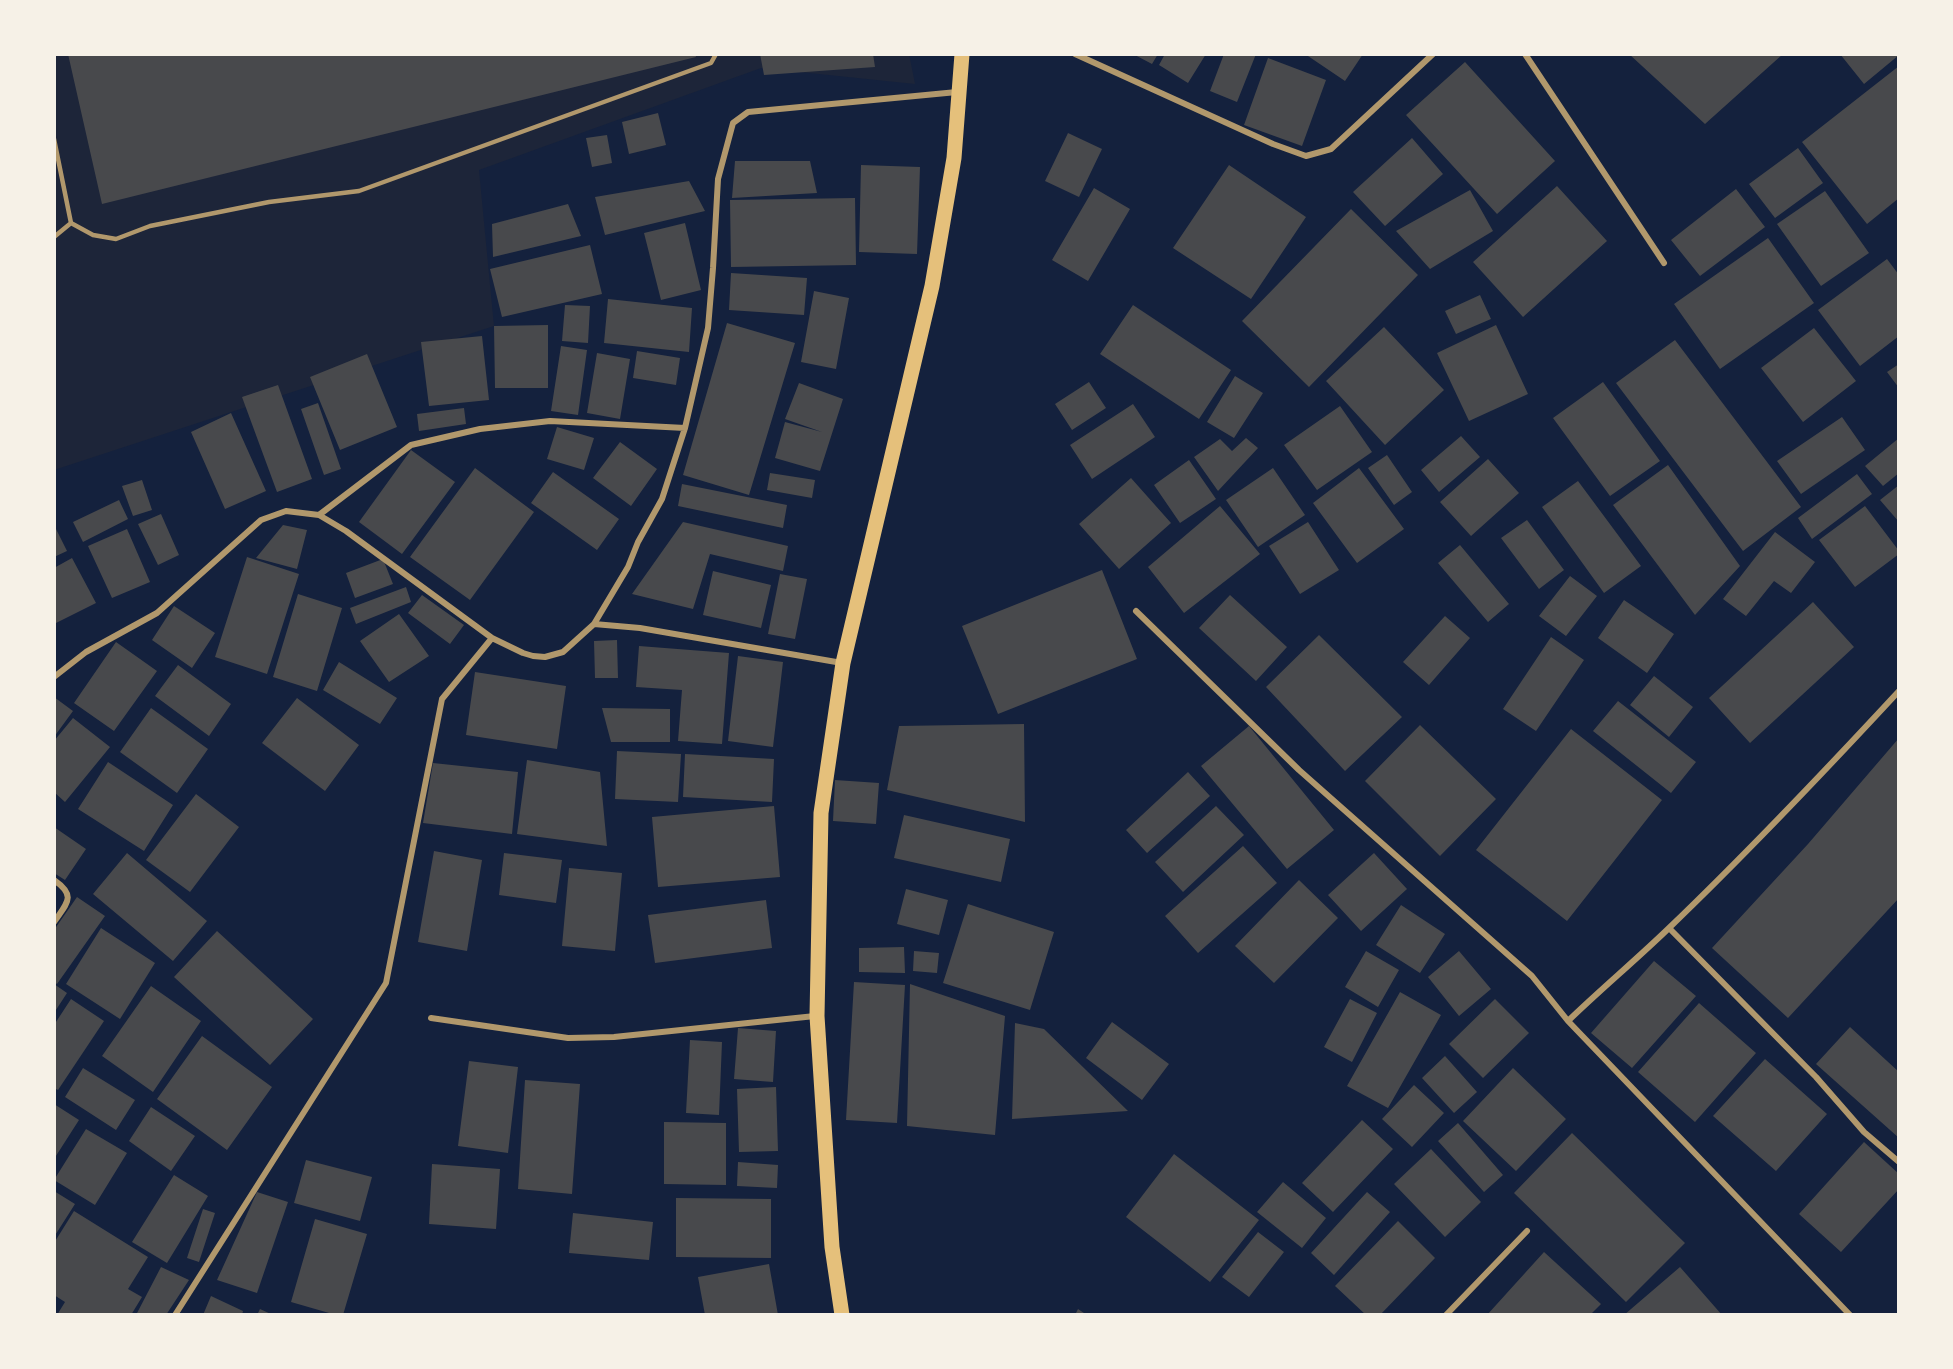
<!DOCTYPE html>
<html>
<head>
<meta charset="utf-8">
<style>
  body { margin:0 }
  #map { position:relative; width:1953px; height:1369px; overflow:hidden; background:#14213d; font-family:"PT Sans",sans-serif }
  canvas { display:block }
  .frame { position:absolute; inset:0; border:56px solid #f6f1e7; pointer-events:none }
</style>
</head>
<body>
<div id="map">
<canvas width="1953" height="1369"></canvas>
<div class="frame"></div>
</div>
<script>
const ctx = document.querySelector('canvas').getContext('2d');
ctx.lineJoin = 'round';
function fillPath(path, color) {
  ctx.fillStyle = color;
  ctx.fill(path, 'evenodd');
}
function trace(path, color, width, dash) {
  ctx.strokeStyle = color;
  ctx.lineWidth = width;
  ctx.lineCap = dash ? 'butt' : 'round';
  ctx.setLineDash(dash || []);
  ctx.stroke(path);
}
fillPath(new Path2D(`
  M54,54H909L915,84L761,68L479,170L494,326L54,470Z`), '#1d2539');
fillPath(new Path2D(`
  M68,54H695L696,57L102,204Z
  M760,54H873L875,67L764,75Z
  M1133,54H1158L1152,64Z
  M1165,54H1206L1188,83L1159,65Z
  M1224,54H1256L1237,102L1210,91Z
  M1305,54H1363L1345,81Z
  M1629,54H1783L1705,124Z
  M1840,54H1899V55L1864,84Z
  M1268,58L1326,80L1302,146L1244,125Z
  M1465,62L1555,161L1497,214L1406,115Z
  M1899,66V198L1867,224L1802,142Z
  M658,113L666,145L629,154L622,122Z
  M1068,133L1102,149L1079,197L1045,181Z
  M607,135L612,163L592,167L586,138Z
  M1412,138L1443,174L1385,226L1353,192Z
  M1798,148L1823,183L1775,218L1749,184Z
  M735,161H810L817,193L732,198Z
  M861,165L920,167L917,254L859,252Z
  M1229,165L1306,217L1251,299L1173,248Z
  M689,181L705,211L605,235L595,197Z
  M1557,186L1607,241L1523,317L1473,262Z
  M1094,188L1130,209L1088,281L1052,260Z
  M1736,189L1765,227L1700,276L1671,240Z
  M1470,190L1493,231L1430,269L1396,231Z
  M1825,191L1869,253L1821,286L1777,224Z
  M855,198L856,265L731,267L730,200Z
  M568,204L581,236L493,257L492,224Z
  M1351,209L1418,275L1309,387L1242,321Z
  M685,223L701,290L661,300L644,233Z
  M1768,238L1814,303L1720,369L1674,304Z
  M590,245L602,294L502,317L490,269Z
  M1887,259L1899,275V336L1860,366L1818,310Z
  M731,273L807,278L804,315L729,310Z
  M814,291L849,298L836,369L801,362Z
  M1480,295L1491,319L1456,334L1445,311Z
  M608,299L692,308L689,352L604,343Z
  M565,305L590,306L588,343L562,341Z
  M1133,305L1231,370L1199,419L1100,354Z
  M727,323L795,343L749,495L683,475Z
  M548,325V388H495L494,326Z
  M1496,325L1528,394L1469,421L1437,353Z
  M1384,327L1444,390L1385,445L1326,381Z
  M1814,328L1856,381L1803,422L1761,368Z
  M482,336L489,400L429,406L421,342Z
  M1675,340L1801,507L1743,551L1616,383Z
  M561,346L587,350L578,415L551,411Z
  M637,351L680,358L676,385L633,378Z
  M597,353L630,359L620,419L587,413Z
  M367,354L397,427L340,450L310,377Z
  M1899,364V388L1887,372Z
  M1235,376L1263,393L1234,438L1207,422Z
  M1089,382L1106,408L1072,430L1055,404Z
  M1603,382L1660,461L1610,496L1553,418Z
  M799,383L843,399L820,471L775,458L785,422L822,432L785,419Z
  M278,385L312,479L277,492L242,397Z
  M318,403L341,469L324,475L301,409Z
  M1133,404L1155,437L1092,479L1070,445Z
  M1340,406L1372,452L1317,490L1284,445Z
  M464,408L466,424L419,431L417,414Z
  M231,413L266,491L225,509L191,432Z
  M1842,417L1865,450L1801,494L1777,461Z
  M557,427L594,438L584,470L547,459Z
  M1461,436L1480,457L1439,492L1421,470Z
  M1246,438L1258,448L1218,491L1194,457L1220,439L1232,451Z
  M1899,438V473L1883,486L1865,466Z
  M620,442L657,469L631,506L593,478Z
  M411,450L455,482L402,554L359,522Z
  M1387,455L1412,492L1394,505L1368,468Z
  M1488,459L1519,493L1471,536L1440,502Z
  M1189,460L1216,499L1180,523L1154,485Z
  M1668,465L1740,566L1695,615L1613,505Z
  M475,468L534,512L470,600L410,557Z
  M1273,468L1305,515L1258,547L1226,500Z
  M1359,468L1404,529L1357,563L1313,503Z
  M553,472L619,519L597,550L531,503Z
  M770,473L815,480L812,498L767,490Z
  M1857,474L1872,494L1812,539L1798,518Z
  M1131,478L1171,523L1119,569L1079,524Z
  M142,480L152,510L133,516L122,486Z
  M1578,481L1641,566L1604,593L1542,507Z
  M682,484L787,505L783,528L678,506Z
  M1899,485V522L1880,500Z
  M119,500L128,519L83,542L73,522Z
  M1220,506L1260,554L1184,613L1148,567Z
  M1865,506L1899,551V554L1855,587L1819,540Z
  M161,514L179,555L158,565L138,524Z
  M1527,520L1564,570L1539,589L1501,538Z
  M683,522L788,546L783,571L710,554L693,609L632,594Z
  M1308,522L1339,570L1300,594L1269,546Z
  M54,525L67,551L54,557Z
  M283,525L307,530L297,569L256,558Z
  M127,529L150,582L112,598L88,546Z
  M1775,532L1815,562L1791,593L1774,581L1746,616L1723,599Z
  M1460,545L1509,604L1488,622L1438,563Z
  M247,557L299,574L267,674L215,657Z
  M72,558L96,603L54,624V568Z
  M383,559L393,584L355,598L346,573Z
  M1102,570L1137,659L998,714L962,626Z
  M713,571L771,585L761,628L703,615Z
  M780,574L807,579L795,639L768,634Z
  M1570,576L1597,596L1566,636L1539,616Z
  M406,587L411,602L356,624L350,608Z
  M298,594L342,608L317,691L273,677Z
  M422,595L464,625L450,644L408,613Z
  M1230,595L1287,647L1256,681L1199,628Z
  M1624,600L1674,634L1647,673L1598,638Z
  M1813,602L1854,647L1750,743L1709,698Z
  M174,606L215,633L192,668L152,640Z
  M399,614L429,656L389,682L360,641Z
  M1445,616L1470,638L1429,685L1403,662Z
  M1319,635L1402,717L1345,771L1266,687Z
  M1551,637L1584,660L1536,731L1503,709Z
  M617,640L618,678H595L594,641Z
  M116,642L157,671L114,731L74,703Z
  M639,646L729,653L722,744L678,741L682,690L636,687Z
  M738,656L783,662L773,747L728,741Z
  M339,662L397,698L380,724L323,690Z
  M178,665L231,704L209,736L155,696Z
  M475,672L566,686L557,749L466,735Z
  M1654,676L1693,707L1669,737L1630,705Z
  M54,697L73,711L54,737Z
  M297,698L359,745L325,791L262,743Z
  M1618,701L1696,762L1671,793L1593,731Z
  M151,708L208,749L177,793L120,752Z
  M602,708L670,709V742H611Z
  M73,718L110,747L65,802L54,792V741Z
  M1024,724L1025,822L887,790L899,726Z
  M1420,725L1496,799L1440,856L1365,781Z
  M1249,726L1334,830L1287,869L1201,766Z
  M1571,729L1662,800L1567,921L1476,850Z
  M1899,738V898L1788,1018L1712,948L1808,844Z
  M617,751L681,754L678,802L615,799Z
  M685,754L774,759L772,802L683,797Z
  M527,760L600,772L607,846L517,834Z
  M108,762L173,805L144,851L78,809Z
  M433,763L518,772L512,834L423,823Z
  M1188,772L1210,796L1147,853L1126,830Z
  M835,780L879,783L876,824L833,821Z
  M196,794L239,827L190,892L146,860Z
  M774,806L780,877L658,887L652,817Z
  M1216,806L1244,835L1183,892L1155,862Z
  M904,815L1010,839L1001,882L894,858Z
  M54,827L86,849L65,880L54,873Z
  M1243,846L1277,883L1198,953L1165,916Z
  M434,851L482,860L467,951L418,942Z
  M127,853L207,921L173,961L93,894Z
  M504,853L562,860L556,903L499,895Z
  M1374,853L1407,889L1361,931L1328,895Z
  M569,868L622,873L615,951L562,946Z
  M1299,880L1338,918L1274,983L1235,946Z
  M906,889L948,900L939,935L897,924Z
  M77,897L105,916L57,984L54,982V930Z
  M766,900L772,948L655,963L648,915Z
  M968,904L1054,932L1030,1010L943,983Z
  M1401,905L1445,934L1420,973L1376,945Z
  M101,928L155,963L120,1019L66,984Z
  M217,931L313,1019L270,1065L174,977Z
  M904,947L905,973L859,972V948Z
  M914,951L939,953L937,973L913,971Z
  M1366,951L1399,970L1378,1007L1345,987Z
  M1459,951L1491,989L1459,1016L1428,977Z
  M1654,961L1696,996L1632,1068L1591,1033Z
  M854,982L905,985L897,1123L846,1120Z
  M54,984L67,993L54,1013Z
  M910,984L1005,1016L995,1135L907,1126Z
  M151,986L201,1021L153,1092L102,1056Z
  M1400,992L1441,1015L1388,1108L1347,1086Z
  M71,999L104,1021L58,1090L54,1088V1025Z
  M1350,999L1377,1013L1352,1062L1324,1047Z
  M1495,999L1529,1033L1483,1078L1449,1044Z
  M1699,1003L1756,1053L1695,1122L1638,1072Z
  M1112,1022L1169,1064L1142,1100L1086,1058Z
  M1015,1023L1044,1029L1128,1111L1012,1119Z
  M1850,1027L1899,1072V1138L1816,1064Z
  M738,1028L776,1031L773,1082L734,1079Z
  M202,1036L272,1087L227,1150L157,1099Z
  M690,1040L722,1042L719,1115L686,1113Z
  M1445,1056L1477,1092L1454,1113L1422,1078Z
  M1765,1059L1827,1114L1776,1171L1713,1116Z
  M469,1061L518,1067L508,1153L458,1146Z
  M83,1068L135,1100L116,1130L65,1097Z
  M1513,1068L1566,1119L1516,1171L1463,1121Z
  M525,1080L580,1084L572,1194L518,1189Z
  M1414,1085L1444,1113L1412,1147L1382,1119Z
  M776,1087L778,1151L739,1152L737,1089Z
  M54,1104L79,1120L54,1159Z
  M151,1107L195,1136L171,1171L129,1141Z
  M1362,1120L1393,1149L1333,1212L1302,1183Z
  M664,1122L726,1123V1185L664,1184Z
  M1458,1123L1503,1175L1484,1192L1438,1141Z
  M86,1129L127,1153L95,1205L54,1180Z
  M1572,1133L1685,1243L1626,1302L1514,1193Z
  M1864,1142L1899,1174V1189L1841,1252L1799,1214Z
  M1431,1149L1481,1202L1445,1237L1394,1184Z
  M1174,1154L1259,1220L1210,1282L1126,1217Z
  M306,1160L372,1177L360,1221L294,1203Z
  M738,1162L778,1165L777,1188L737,1186Z
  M432,1164L500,1169L496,1229L429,1224Z
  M174,1175L208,1196L167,1263L132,1242Z
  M1283,1182L1326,1218L1302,1248L1257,1212Z
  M54,1191L75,1204L54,1237Z
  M257,1192L288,1202L257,1293L217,1280Z
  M1367,1192L1390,1212L1334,1275L1311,1253Z
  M676,1198L771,1199V1258L676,1257Z
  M203,1209L215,1213L199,1262L187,1258Z
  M74,1211L148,1257L128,1289L142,1297L131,1315H57L65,1302L54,1295V1243Z
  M573,1213L653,1222L649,1260L569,1253Z
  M315,1219L367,1234L343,1315H336L291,1302Z
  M1398,1221L1435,1258L1380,1315H1366L1335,1286Z
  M1258,1232L1284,1252L1249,1297L1222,1277Z
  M1544,1252L1601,1304L1590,1315H1487Z
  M769,1264L778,1315H705L698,1277Z
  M161,1267L189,1280L166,1315H136Z
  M1680,1267L1722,1315H1624Z
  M211,1296L243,1311L242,1315H203Z
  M260,1309L273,1315H257Z
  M1078,1309L1087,1315H1075Z`), '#48494c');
trace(new Path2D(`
  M54,139L71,223L93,235L116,239L150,226L269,202L359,191L711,63L716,54
  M54,237L71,223`), '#b1986c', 4.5);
trace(new Path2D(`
  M1075,54L1273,144L1306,156L1331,149L1433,54
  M1525,54L1664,263
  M319,515L411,445L480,429L550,421L685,428
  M1136,611L1299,770L1532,976L1568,1021C1601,989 1636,960 1669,928C1748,852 1824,772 1899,691
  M594,624L640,628L842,663
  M54,677L86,652L157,613L261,520L286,511L319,515L346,531L492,638L523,653L533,656L545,657L563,652L594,624L628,567L638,542L662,499L685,428L708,328L713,268L718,179L733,123L748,112L957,92
  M54,880C77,896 67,903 54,922
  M1669,928L1816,1077L1864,1132L1899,1162
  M431,1018L568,1038L614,1037L815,1016
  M1568,1021L1850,1315
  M175,1315L386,983L442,699L492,638
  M1446,1315L1527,1231`), '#b1986c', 6);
trace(new Path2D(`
  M842,1315L832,1247L817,1016L821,813L843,663L932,286L954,158L962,54`), '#e5c07b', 15);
</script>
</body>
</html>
